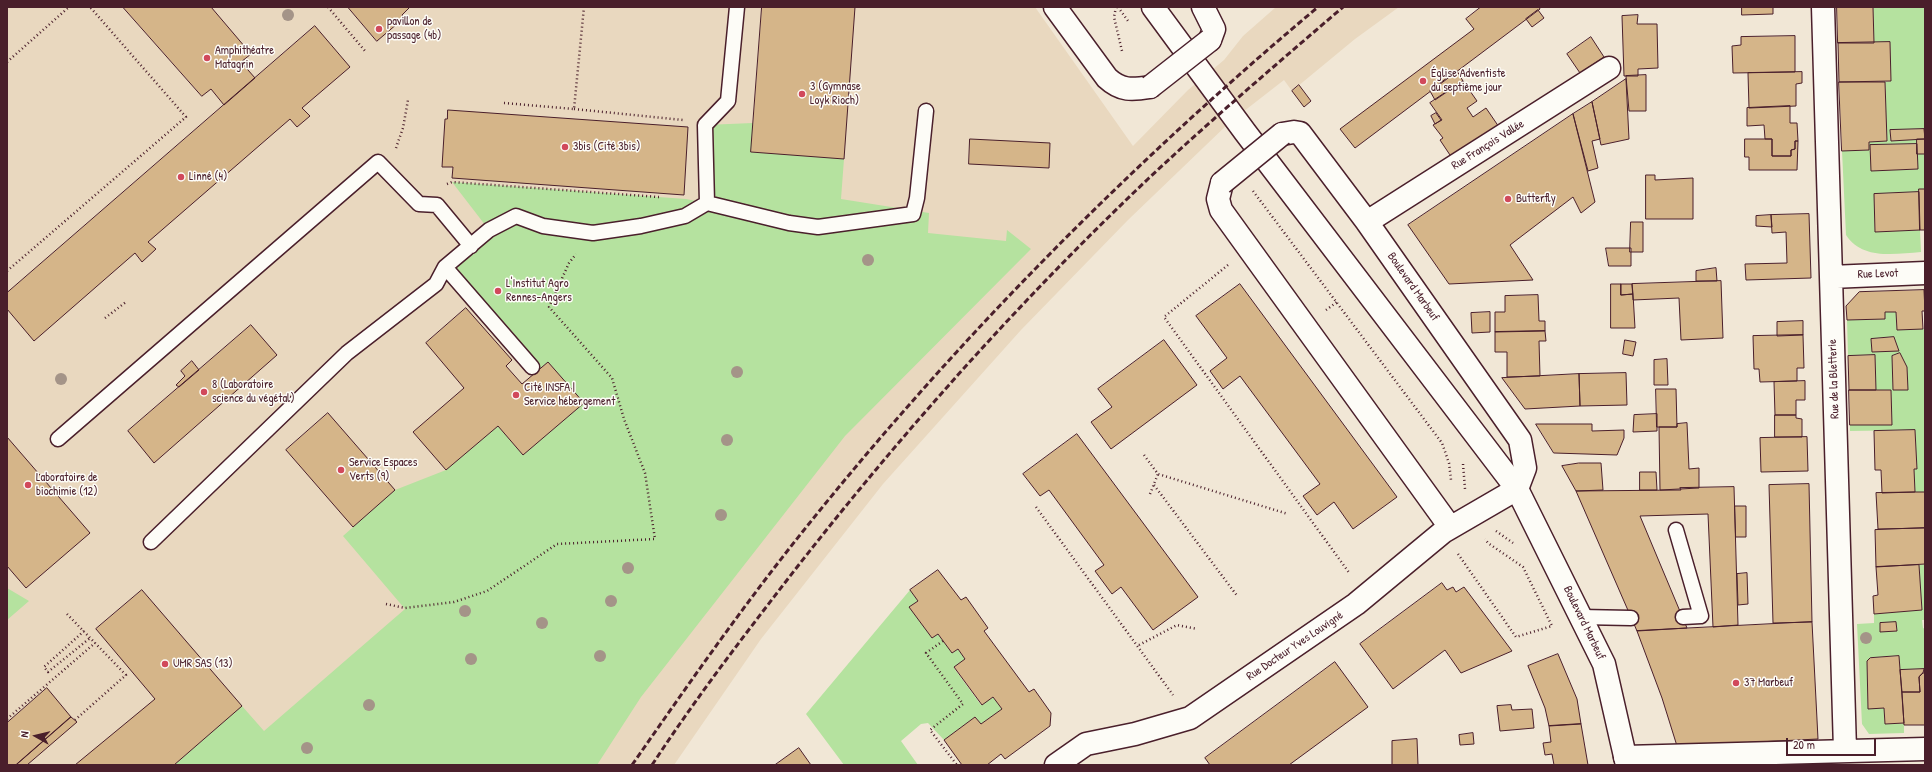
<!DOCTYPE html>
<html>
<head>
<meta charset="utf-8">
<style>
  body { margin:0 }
  #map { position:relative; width:1932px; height:772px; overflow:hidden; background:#f1e7d6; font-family:"Patrick Hand",sans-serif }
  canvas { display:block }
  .frame { position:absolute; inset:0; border:8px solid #4a1f2b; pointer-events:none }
  .north { position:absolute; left:16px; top:716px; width:40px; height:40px; -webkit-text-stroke:3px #fdfcf7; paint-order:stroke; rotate:278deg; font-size:11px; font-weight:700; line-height:16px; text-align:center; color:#4a1f2b }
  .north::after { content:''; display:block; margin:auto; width:14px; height:18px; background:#4a1f2b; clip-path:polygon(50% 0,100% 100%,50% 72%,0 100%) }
  .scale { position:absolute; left:1786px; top:738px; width:90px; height:18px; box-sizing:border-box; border:2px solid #4a1f2b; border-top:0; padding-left:5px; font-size:12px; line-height:14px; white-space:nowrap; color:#4a1f2b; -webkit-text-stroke:3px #fdfcf7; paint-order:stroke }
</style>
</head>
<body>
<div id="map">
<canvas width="1932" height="772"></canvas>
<div class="frame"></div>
<div class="north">N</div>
<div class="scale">20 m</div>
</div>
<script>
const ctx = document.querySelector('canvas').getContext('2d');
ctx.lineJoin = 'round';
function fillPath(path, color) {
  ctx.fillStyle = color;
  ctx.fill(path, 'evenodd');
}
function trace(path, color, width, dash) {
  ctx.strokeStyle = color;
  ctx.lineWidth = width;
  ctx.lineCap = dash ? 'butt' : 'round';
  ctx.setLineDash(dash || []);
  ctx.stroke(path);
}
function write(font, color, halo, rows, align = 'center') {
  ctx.font = font + ' "Patrick Hand",sans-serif';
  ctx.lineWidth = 3;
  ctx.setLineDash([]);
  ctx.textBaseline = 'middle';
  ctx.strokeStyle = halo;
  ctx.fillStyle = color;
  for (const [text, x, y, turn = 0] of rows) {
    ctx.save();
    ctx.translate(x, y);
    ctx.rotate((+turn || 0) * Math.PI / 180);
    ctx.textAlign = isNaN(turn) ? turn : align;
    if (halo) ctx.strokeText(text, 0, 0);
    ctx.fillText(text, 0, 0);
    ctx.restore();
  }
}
fillPath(new Path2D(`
  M7,7H1035L1133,146L1188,90L1224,60L1243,36L1276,7H1399L1355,39L1292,91L1284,80L1230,122L1128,220L1021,330L883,484L761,639L674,765H7Z`), '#e9d8bf');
fillPath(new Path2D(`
  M1873,7H1925V139L1924,129L1890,130L1891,141L1917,139V144L1870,145L1872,171L1918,169L1917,154H1925V189H1919V192L1874,194L1875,232L1920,230L1921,252C1895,254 1862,260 1846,235L1842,151L1869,150V142L1887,141L1885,82L1891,81L1890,42L1874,43Z
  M753,123L752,152L844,159L841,199L929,213L928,233L1006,241L1007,230L1031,249L845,436L641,697L597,765H174L242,706L264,731L405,609L343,536L395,490L446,470L498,426L523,455L584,403L548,362L537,371L445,267L489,230L452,182L686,199L706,203L705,125Z
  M1885,312H1896L1897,329H1925V492H1915L1914,469H1917L1915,430L1850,431V425H1892L1891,390H1876L1875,355L1848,356L1847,320L1885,319ZM1894,337L1899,351L1872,352L1871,339ZM1900,353L1907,368L1908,390H1893L1892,356Z
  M1925,564V620H1922L1923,628L1925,629V673L1923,669L1900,670L1898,656L1870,658L1867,661L1868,708H1884L1885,724L1904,723V733L1869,734L1862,724L1857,624L1874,623V614L1922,610L1919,565Z
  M7,588L29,601L7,620Z
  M910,590L918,601L910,607L932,638L938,634L952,653L958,649L965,659L954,668L981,705L993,697L1002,709L981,724L975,717L944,740L928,723L921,724L901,741L918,765H844L806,714Z`), '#b5e29f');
const building = new Path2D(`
  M123,7H211L251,54L241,62L255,78L224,105L211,89L202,96Z
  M348,7H410L402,15L404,18L377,41Z
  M762,7H855L844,159L751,152Z
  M1481,7H1539L1540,9L1355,148L1340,129L1474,29L1466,19Z
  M1742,7H1773V14L1742,15Z
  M1837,7H1873L1874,43H1838Z
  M1538,10L1544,18L1532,27L1526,19Z
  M1638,15L1637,24H1657L1658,68L1638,69V76H1624L1622,16Z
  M315,26L350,67L302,108L310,116L297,127L290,119L148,242L156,249L142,262L135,253L34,341L7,309V293Z
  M1795,36V72L1733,73L1732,46L1741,45V37Z
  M1591,37L1604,57L1580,73L1567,54Z
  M1890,42L1891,81L1839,82L1838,43Z
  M1457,71L1463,81L1435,100L1430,91Z
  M1802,72V83L1796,84V106L1749,108L1748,73Z
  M1646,75V111H1629L1626,76Z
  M1626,79L1629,139L1601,145L1592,102Z
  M1463,81L1477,101L1467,108L1473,117L1486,108L1499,127L1452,158L1440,140L1443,138L1433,125L1442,120L1430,103Z
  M1839,82H1885L1887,141L1869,142V150L1842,151Z
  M1299,85L1311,101L1304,107L1292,91Z
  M1592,102L1600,139L1592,141L1598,168L1588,171L1573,114Z
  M1790,106V123H1797L1798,141H1795V149L1791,150V156H1772V139H1765L1764,125L1747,126V108Z
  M448,110L688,127L684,195L452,178L453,167H442L445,119H447Z
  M1436,113L1441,120L1435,124L1431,116Z
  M1573,114L1595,202L1581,213L1573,197L1510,245L1533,280L1449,284L1408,225Z
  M1924,129L1925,139L1891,141L1890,130Z
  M970,139L1050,143L1049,168L969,164Z
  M1745,139H1772V156H1791V150L1795,149V141H1798L1797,170H1749V157H1745Z
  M1917,139H1925V154H1917Z
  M1917,144L1918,169L1871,171L1870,145Z
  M1646,175H1655V180L1693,178V219H1646Z
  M1919,189H1925V230H1920Z
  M1919,192L1920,230L1875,232L1874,194Z
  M1809,214L1811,278L1746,280L1745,264L1787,263L1786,232L1772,233L1771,215Z
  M1771,215L1772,227L1756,226V216Z
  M1631,222H1643V252H1630Z
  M1606,248H1631V266H1609Z
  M1716,268L1717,281H1696V271Z
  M1721,281L1723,338L1681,340L1679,298L1633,300L1632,284Z
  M1240,284L1397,497L1353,529L1334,502L1317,515L1303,496L1320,484L1240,376L1223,389L1210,371L1227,358L1196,316Z
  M1611,284H1621V295L1633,294L1635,328H1611Z
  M1621,284H1632L1633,294L1621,295Z
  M1924,290L1925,311H1922L1923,329L1897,330L1896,312H1885V319L1847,320L1846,306L1859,292Z
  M1538,295L1539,321H1545V331L1495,332V312H1505V296Z
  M466,308L512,360L506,366L522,384L548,362L584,403L523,455L498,426L446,470L413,432L464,388L426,343Z
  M1490,312V332L1472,333L1471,313Z
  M1803,321V335L1777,336V322Z
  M251,325L277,355L154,463L128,431Z
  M1545,331L1546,341H1539L1540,376L1507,377V352H1495V332Z
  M1803,335L1804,368H1797V381L1760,382L1759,369H1754L1753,336Z
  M1894,337L1899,351L1872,352L1871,339Z
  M1164,340L1197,385L1111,449L1091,422L1112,407L1098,389Z
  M1625,340L1636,342L1633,356L1623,354Z
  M1900,353L1907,367L1908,390H1893L1892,356Z
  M1875,355L1876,390H1849L1848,356Z
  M1667,359L1668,385H1654V360Z
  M192,361L199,370L179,387L176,385L185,376L181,371Z
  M1626,373L1627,405L1580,406L1579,374Z
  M1579,374L1580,406L1525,409L1502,378Z
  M1805,381V400H1796V415H1775L1774,382Z
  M1656,389H1676L1677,427H1657Z
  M1849,390H1891L1892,425H1850Z
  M328,413L395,490L353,527L286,450Z
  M1657,414V431L1633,432L1634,415Z
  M1775,415H1796V418L1802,419V437H1775Z
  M1687,423L1689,469L1699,468V488L1660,490L1659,427H1677V424Z
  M1536,424H1592V431L1624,430V438L1617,455L1554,453Z
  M1915,430L1917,469H1914L1915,492L1882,493L1881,470H1875L1874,431Z
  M1077,434L1198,597L1153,630L1121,587L1112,594L1095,571L1104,565L1049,490L1040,496L1023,474Z
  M7,437L90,533L26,588L7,566Z
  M1807,437L1808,471L1761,472L1760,438Z
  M1579,463H1601L1603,490L1576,491L1562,466Z
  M1640,472H1656L1657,490H1640Z
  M1809,484L1812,622L1773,623L1769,485Z
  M1734,487L1738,625L1713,627L1708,514L1640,516L1687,628L1637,631L1576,491L1681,490L1680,488Z
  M1915,492H1925V528L1878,529L1876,493Z
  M1735,506H1746V537H1736Z
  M1925,528V564L1876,567L1875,530Z
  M1919,565L1922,610L1874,614L1873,596L1878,595L1876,567Z
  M938,570L961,600L966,597L988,628L984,631L1029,692L1034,689L1051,713L1050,726L1005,759L1001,754L987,765H962L944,740L975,717L981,724L1002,709L993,697L982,705L954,667L965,659L958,649L952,653L938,634L932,638L909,607L918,601L910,590Z
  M1747,573L1748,604L1738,605L1737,574Z
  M1442,583L1447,590L1453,587L1456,592L1464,587L1512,651L1461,673L1445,650L1393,689L1360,644Z
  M142,590L242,706L174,765H75L155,699L96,629Z
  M1812,622L1818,739L1677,746L1662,698L1637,631Z
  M1896,622L1897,631L1880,632V623Z
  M1558,654L1577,699L1581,724L1549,726L1545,708L1528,666Z
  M1899,656L1904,723L1885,724L1884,708L1868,709L1867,661L1870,658Z
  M1335,662L1368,707L1289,765H1210L1205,758Z
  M1924,669L1923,673L1919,677L1920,692H1902L1900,670Z
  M1923,673H1925V725H1904L1902,692H1920L1919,677Z
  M47,688L71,717L16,765H7V723Z
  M1511,705L1512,710L1532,709L1534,728L1500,731L1497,706Z
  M71,717L77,722L27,765H16Z
  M1581,724L1588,765H1554L1552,754L1545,755L1543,743L1551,742L1549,726Z
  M1473,733L1474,744L1460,745L1459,735Z
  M1417,739L1418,765H1392V741Z
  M799,748L811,765H775Z`);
fillPath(building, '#d5b589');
trace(building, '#4a1f2b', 1);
const service = new Path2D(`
  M737,7L728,101L705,125L707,203L789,223L818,227L913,214L917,198L926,111
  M445,267L532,367
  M58,439L378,162L419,204L437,205L471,246
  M1676,530L1701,616L1683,617
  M151,542L347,353L436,284L445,267L489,230L516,216L543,226L593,233L641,226L685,216L707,203
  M1581,617L1631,618`);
const minor = new Path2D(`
  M1055,7L1107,78C1121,91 1132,90 1150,87
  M1203,7L1214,29L1210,40
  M1823,7L1845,750
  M1222,183L1218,199L1221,210L1450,527
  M1367,222L1609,68
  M1831,277L1925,273
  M1625,757L1925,749
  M1056,765L1086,744L1135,734L1190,718L1356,604L1443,532L1517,489L1525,468L1520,440L1367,222L1300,133L1294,132L1282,134`);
const tertiary = new Path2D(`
  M1153,7L1245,132L1517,489L1604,664L1627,765`);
trace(service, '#4a1f2b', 17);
trace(minor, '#4a1f2b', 25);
trace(tertiary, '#4a1f2b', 25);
trace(new Path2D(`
  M328,7L365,51
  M1116,7L1114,17L1122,51
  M1118,7L1128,21
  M7,62L69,7
  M504,103L574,109L584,7
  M574,109L683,120
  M396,148L403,128L408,100
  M447,184L452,182L659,197
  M1253,191L1442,443L1449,463L1451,480
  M1228,265L1164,317L1350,574
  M7,271L186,117L90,7
  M1326,310L1337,302
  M105,318L126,302
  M1144,455L1158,474L1288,514
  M1463,464L1465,489
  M1154,485L1238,597
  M1150,494L1158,474
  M1036,507L1173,695
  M1496,531L1513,543
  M1458,554L1516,637L1552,626L1523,567L1488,543L1485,539
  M386,604L405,608L454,602L487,591L557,544L655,539L645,473L624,419L612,378L549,307L569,263L576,254
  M67,614L126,675L75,720
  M84,631L44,667L48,672L90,638
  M943,641L926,653L963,704L930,730L957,765
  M1139,645L1177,625L1197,629
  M7,719L95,643`), '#4a1f2b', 2.5, [1, 3]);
trace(service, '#fdfcf7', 14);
trace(minor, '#fdfcf7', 22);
trace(tertiary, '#fdfcf7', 22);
trace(new Path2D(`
  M632,765C685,689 738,613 796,540C951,345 1127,167 1318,7
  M652,765C688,710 727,658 767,606C883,454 1010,310 1149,178C1212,119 1278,63 1343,7`), '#4a1f2b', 3, [6, 3]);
const minorBridge = new Path2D(`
  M1150,87L1210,40
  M1222,183L1282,134`);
trace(minorBridge, '#4a1f2b', 25, []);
trace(minorBridge, '#fdfcf7', 22);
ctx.fillStyle = '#a49488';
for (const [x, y] of [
  [288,15],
  [868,260],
  [737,372],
  [61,379],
  [727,440],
  [721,515],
  [628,568],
  [611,601],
  [465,611],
  [542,623],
  [1866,638],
  [600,656],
  [471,659],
  [369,705],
  [307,748]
]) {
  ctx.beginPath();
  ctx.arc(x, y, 6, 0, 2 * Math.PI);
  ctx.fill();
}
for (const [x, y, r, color] of [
  [379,29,4,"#d1495b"],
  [207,58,4,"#d1495b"],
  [1423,81,4,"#d1495b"],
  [802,94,4,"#d1495b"],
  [565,147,4,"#d1495b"],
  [181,177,4,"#d1495b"],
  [1508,199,4,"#d1495b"],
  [498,291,4,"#d1495b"],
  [204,392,4,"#d1495b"],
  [516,395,4,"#d1495b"],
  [341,470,4,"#d1495b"],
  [28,485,4,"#d1495b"],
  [165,664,4,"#d1495b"],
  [1736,683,4,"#d1495b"]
]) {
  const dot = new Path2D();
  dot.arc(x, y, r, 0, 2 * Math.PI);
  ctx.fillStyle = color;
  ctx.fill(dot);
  trace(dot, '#fdfcf7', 1.5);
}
write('12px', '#4a1f2b', '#fdfcf7', [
  ["pavillon de",387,22],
  ["passage (4b)",387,36],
  ["Amphithéatre",215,51],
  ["Matagrin",215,65],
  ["Église Adventiste",1431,74],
  ["du septième jour",1431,88],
  ["3 (Gymnase",810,87],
  ["Loyk Rioch)",810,101],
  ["3bis (Cité 3bis)",573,147],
  ["Linné (4)",189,177],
  ["Butterfly",1516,199],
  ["L'Institut Agro",506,284],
  ["Rennes-Angers",506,298],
  ["8 (Laboratoire",212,385],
  ["science du végétal)",212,399],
  ["Cité INSFA |",524,388],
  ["Service hébergement",524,402],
  ["Service Espaces",349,463],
  ["Verts (9)",349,477],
  ["Laboratoire de",36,478],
  ["biochimie (12)",36,492],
  ["UMR SAS (13)",173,664],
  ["37 Marbeuf",1744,683]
], 'left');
write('12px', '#4a1f2b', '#fdfcf7', [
  ["Rue François Vallée",1488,145,-32],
  ["Rue Levot",1878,274,-2],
  ["Boulevard Marbeuf",1413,287,55],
  ["Rue de la Bletterie",1834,379,-92],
  ["Boulevard Marbeuf",1584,623,64],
  ["Rue Docteur Yves Louvigné",1295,646,-34]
]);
</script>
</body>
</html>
